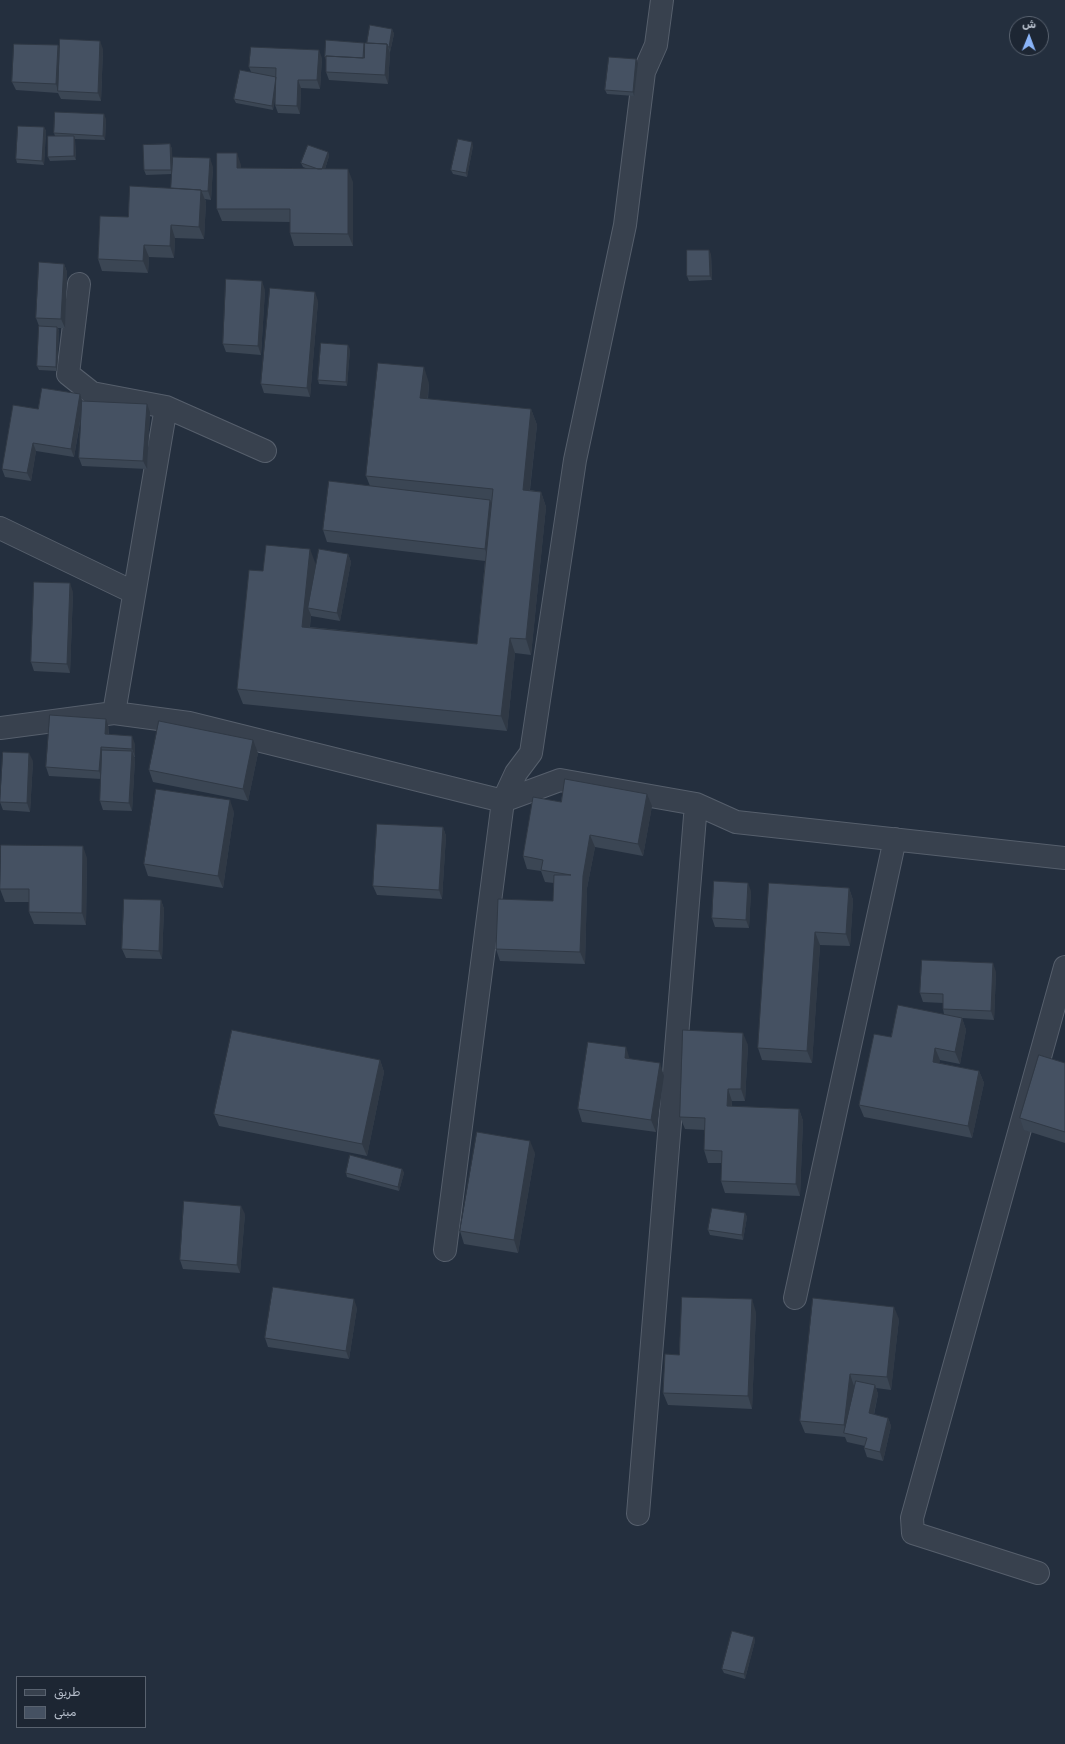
<!DOCTYPE html>
<html>
<head>
<meta charset="utf-8">
<style>
  body { margin:0 }
  #map { position:relative; width:1065px; height:1744px; overflow:hidden; background:#242f3e; font-family:Rubik,"Noto Sans Arabic",sans-serif }
  canvas { display:block }
  .legend { position:absolute; left:16px; top:1676px; width:130px; height:52px; box-sizing:border-box; background:#1d2633; border:1px solid #59626f; margin:0; padding:5px 7px; list-style:none; font-size:12px; color:#b4bcc9 }
  .legend li { display:flex; align-items:center; gap:8px; height:20px }
  .legend b { width:20px; border:1px solid #59626f }
  .north { position:absolute; left:1009px; top:16px; width:40px; height:40px; box-sizing:border-box; background:#1d2633; border:1px solid #59626f; border-radius:50%; rotate:1deg; font-size:11px; font-weight:700; line-height:16px; text-align:center; color:#b4bcc9 }
  .north::after { content:''; display:block; margin:auto; width:14px; height:18px; background:#8ab4f8; clip-path:polygon(50% 0,100% 100%,50% 72%,0 100%) }
</style>
</head>
<body>
<div id="map">
<canvas width="1065" height="1744"></canvas>
<ul class="legend">
<li><b style="height:5px;background:#38414e"></b>طريق</li>
<li><b style="height:11px;background:#455162"></b>مبنى</li>
</ul>
<div class="north">ش</div>
</div>
<script>
const ctx = document.querySelector('canvas').getContext('2d');
ctx.lineJoin = 'round';
function trace(path, color, width, dash) {
  ctx.strokeStyle = color;
  ctx.lineWidth = width;
  ctx.lineCap = dash ? 'butt' : 'round';
  ctx.setLineDash(dash || []);
  ctx.stroke(path);
}
function fillPath(path, color) {
  ctx.fillStyle = color;
  ctx.fill(path, 'evenodd');
}
const street = new Path2D(`
  M79,284L68,374L92,393L166,407L265,451
  M0,528L133,592
  M114,713L166,407
  M0,728L114,713L189,723L503,801L560,780L696,804L736,822L1065,858
  M445,1250L503,801L516,773L531,753L575,460L625,225L644,72L656,45L662,0
  M795,1298L895,839
  M638,1514L696,804
  M1038,1573L913,1533L912,1518L1065,967`);
trace(street, '#565f6c', 24);
trace(street, '#38414e', 22);
fillPath(new Path2D(`
  M392,29L394,34L390,52V53L388,84L329,80L326,72V60L325,57L365,45Z
  M58,45L60,49H103L101,101L61,99L58,93L16,90L12,82Z
  M322,58L320,89L301,88L300,114L278,113L275,105V99L273,110L236,103L234,99L251,72L249,67Z
  M636,59L638,63L634,96L607,94L605,90Z
  M106,119L105,140L75,139L76,160L50,161L48,157L55,136L54,133Z
  M44,127L46,131L44,165L17,163L16,159Z
  M170,144L172,149V165L213,167L211,200L205,199L206,202L204,239L175,238L174,258L149,257L148,273L102,271L98,259L128,217L171,188L172,174L146,175L144,170Z
  M473,146L467,177L453,174L451,170Z
  M328,152L329,156L325,169L353,182V246H294L290,233V222L222,221L217,209L241,165V168L308,169L303,167L301,163Z
  M711,254L712,280L689,281L687,276Z
  M64,264L67,272L65,328H58L59,331L57,371L39,370L37,366L39,326L36,318Z
  M265,290L261,355L226,352L223,344Z
  M318,301L310,397L264,393L261,384Z
  M350,349L347,386L319,384L318,380Z
  M429,383L428,399L531,409L537,425L530,490L541,492L546,507L531,655L515,653L507,731L243,704L237,689L263,571L316,565L348,554L351,562L340,621L311,616V615L310,627L477,644L485,561L327,542L323,530L370,486L366,476Z
  M83,401L150,412L147,469L82,466L79,458L82,412L74,457L36,451L31,481L5,477L2,469L38,409Z
  M73,592L70,673L34,671L31,662Z
  M109,728V734L135,744V757H134L135,759L132,811L103,810L100,801L101,779L49,776L46,767Z
  M258,753L248,801L153,782L149,770Z
  M33,761L30,812L3,810L0,802Z
  M652,806L643,856L595,847L587,888L585,964L500,961L496,949L553,901L554,883L545,882L541,871L527,869L523,856Z
  M234,812L223,888L148,876L144,864Z
  M443,827L446,836L442,899L377,895L373,886Z
  M87,858L86,925L34,924L29,912V902H5L0,889Z
  M769,883L849,888L853,900L850,946L820,945L812,1063L762,1060L758,1048Z
  M751,891L749,928L715,927L712,918Z
  M161,900L164,909L162,959L126,958L122,949Z
  M996,972L994,1020L962,1018L966,1030L960,1064L940,1060L939,1063L979,1071L984,1083L972,1138L864,1117L859,1105L891,1037L944,1014L943,1009V1003L923,1002L920,993Z
  M748,1045L745,1101H732V1106L799,1109L803,1121L800,1196L725,1193L721,1181L722,1163H708L704,1150L705,1130L685,1129L680,1117Z
  M630,1059L664,1076L656,1132L582,1122L578,1109Z
  M380,1060L384,1072L367,1156L219,1126L214,1114Z
  M1065,1063V1143L1024,1130L1020,1118Z
  M535,1153L518,1253L464,1244L460,1231Z
  M402,1169L404,1173L399,1191L347,1177L346,1173Z
  M745,1213L747,1217L743,1240L710,1235L708,1230Z
  M245,1214L240,1273L183,1269L180,1260Z
  M357,1308L349,1359L268,1347L265,1338Z
  M756,1312L752,1409L668,1405L663,1393L679,1355Z
  M899,1319L891,1390L876,1388L878,1394L874,1415L888,1418L891,1426L883,1461L867,1457L864,1448L865,1446L847,1442L845,1437L805,1433L800,1421Z
  M754,1637L755,1641L745,1679L724,1673L722,1669Z`), '#3b4654');
fillPath(new Path2D(`
  M392,29L394,34L390,52L389,47Z
  M100,41L103,49L101,101L98,93Z
  M387,44L390,53L388,84L385,75Z
  M58,45L61,54L58,91L56,84Z
  M319,50L322,58L320,89L317,80Z
  M636,59L638,63L634,96L633,92Z
  M276,77L278,81L273,110L272,106Z
  M298,80L301,88L300,114L297,106Z
  M104,114L106,119L105,140L103,136Z
  M44,127L46,131L44,165L42,161Z
  M74,136L75,140L76,160L74,156Z
  M472,142L473,146L467,177L466,173Z
  M170,144L172,149L173,174L171,170Z
  M328,152L329,156L323,175L321,170Z
  M237,153L241,165V180L237,168Z
  M210,158L213,167L211,200L208,191Z
  M348,169L353,182V246L348,234Z
  M201,190L206,202L204,239L199,227Z
  M171,225L175,238L174,258L170,246Z
  M144,245L149,257L148,273L143,261Z
  M709,250L711,254L712,280L710,276Z
  M64,264L67,272L65,328L61,319Z
  M262,281L265,290L261,355L258,346Z
  M315,292L318,301L310,397L307,388Z
  M57,327L59,331L57,371L56,367Z
  M348,345L350,349L347,386L346,382Z
  M424,367L429,383L426,414L420,398Z
  M80,394L83,403L74,457L71,449Z
  M147,404L150,412L147,469L143,461Z
  M531,409L537,425L528,505L523,490Z
  M33,443L36,451L31,481L27,473Z
  M541,492L546,507L531,655L526,639Z
  M490,500L495,513L489,562L485,549Z
  M310,549L316,565L308,608L311,615L308,642L302,627Z
  M348,554L351,562L340,621L337,613Z
  M70,583L73,592L70,673L67,664Z
  M510,638L515,653L507,731L501,716Z
  M106,719L109,728L108,742L105,734Z
  M132,736L135,744V757L132,749Z
  M253,740L258,753L248,801L243,789Z
  M101,747L104,755L102,779L99,771Z
  M132,751L135,759L132,811L129,803Z
  M29,753L33,761L30,812L27,803Z
  M647,794L652,806L643,856L638,844Z
  M230,800L234,812L223,888L218,876Z
  M443,827L446,836L442,899L439,890Z
  M590,835L595,847L587,888L585,964L580,952L583,876Z
  M83,846L87,858L86,925L82,913Z
  M748,883L751,891L749,928L746,920Z
  M849,888L853,900L850,946L846,934Z
  M161,900L164,909L162,959L159,951Z
  M815,932L820,945L812,1063L807,1051Z
  M993,963L996,972L994,1020L991,1011Z
  M962,1018L966,1030L960,1064L955,1052Z
  M743,1033L748,1045L745,1101L741,1089Z
  M626,1047L630,1060L625,1058Z
  M935,1048L940,1060L938,1074L933,1062Z
  M380,1060L384,1072L367,1156L362,1144Z
  M660,1063L664,1076L656,1132L651,1120Z
  M979,1071L984,1083L972,1138L968,1126Z
  M728,1089L732,1101L731,1118L727,1106Z
  M799,1109L803,1121L800,1196L796,1184Z
  M530,1141L535,1153L518,1253L514,1240Z
  M402,1169L404,1173L399,1191L398,1187Z
  M241,1206L245,1214L240,1273L237,1265Z
  M745,1213L747,1217L743,1240L742,1235Z
  M354,1299L357,1308L349,1359L346,1351Z
  M752,1299L756,1312L752,1409L748,1396Z
  M894,1307L899,1319L891,1390L887,1377Z
  M850,1374L854,1386L849,1434H848L844,1425Z
  M875,1385L878,1394L872,1422L869,1413Z
  M888,1418L891,1426L883,1461L880,1452Z
  M754,1637L755,1641L745,1679L744,1674Z`), '#303945');
const building = new Path2D(`
  M370,25L392,29L389,47H388L387,44L367,43Z
  M60,39L100,41L98,93L58,91Z
  M326,40L364,43L363,58L326,56V57H325Z
  M365,43L387,44L385,75L326,72V56L364,58Z
  M14,44L58,45L56,84L12,82Z
  M251,47L319,50L317,80H298L297,106L275,105L276,68L249,67Z
  M609,57L636,59L633,92L605,90Z
  M240,70L276,77L272,106L234,99Z
  M55,112L104,114L103,136L54,133Z
  M18,126L44,127L42,161L16,159Z
  M48,136H74V156L48,157Z
  M458,139L472,142L466,173L451,170Z
  M170,144L171,170H144L143,145Z
  M308,145L328,152L322,169H318L301,163Z
  M217,153H237V168L348,169V234L290,233V209H217Z
  M173,157L210,158L208,191H202L201,190L171,188Z
  M130,186L201,190L199,227L171,225L170,246L144,245L143,261L98,259L100,216L128,217Z
  M687,250H709L710,276H687Z
  M39,262L64,264L61,319L36,318Z
  M226,279L262,281L258,346L223,344Z
  M270,288L315,292L307,388L261,384Z
  M39,326L57,327L56,367L37,366Z
  M321,343L348,345L346,382L318,380Z
  M378,363L424,367L420,398L531,409L523,490L541,492L526,639L510,638L501,716L237,689L249,570L263,571L266,545L310,549L302,627L477,644L493,489L366,476Z
  M42,388L80,394L71,449L33,443L27,473L2,469L13,405L38,409Z
  M82,401L147,404L143,461L79,458Z
  M329,481L490,500L485,549L323,530Z
  M319,549L348,554L337,613L308,608Z
  M34,582L70,583L67,664L31,662Z
  M50,715L106,719L105,734L132,736V749L101,747L99,771L46,767Z
  M159,721L253,740L243,789L149,770Z
  M102,750L132,751L129,803L100,801Z
  M3,752L29,753L27,803L0,802Z
  M565,779L647,794L638,844L590,835L583,876L580,952L496,949L498,899L553,901L554,875H571L541,870L543,860L523,856L533,797L561,802Z
  M156,789L230,800L218,876L144,864Z
  M377,824L443,827L439,890L373,886Z
  M1,845L83,846L82,913L29,912V889H0Z
  M714,881L748,883L746,920L712,918Z
  M769,883L849,888L846,934L815,932L807,1051L758,1048Z
  M124,899L161,900L159,951L122,949Z
  M922,960L993,963L991,1011L943,1009V994L920,993Z
  M898,1005L962,1018L955,1052L935,1048L933,1062L979,1071L968,1126L859,1105L874,1034L891,1037Z
  M232,1030L380,1060L362,1144L214,1114Z
  M683,1030L743,1033L741,1089H728L727,1106L799,1109L796,1184L721,1181L722,1151L704,1150L705,1118L680,1117Z
  M588,1042L626,1047L625,1058L660,1063L651,1120L578,1109Z
  M1039,1055L1065,1063V1132L1020,1118Z
  M477,1132L530,1141L514,1240L460,1231Z
  M350,1155L402,1169L398,1187L346,1173Z
  M184,1201L241,1206L237,1265L180,1260Z
  M712,1208L745,1213L742,1235L708,1230Z
  M273,1287L354,1299L346,1351L265,1338Z
  M682,1297L752,1299L748,1396L663,1393L665,1354L679,1355Z
  M813,1298L894,1307L887,1377L850,1374L844,1425L800,1421Z
  M856,1381L875,1385L869,1413L888,1418L880,1452L864,1448L867,1438L844,1433Z
  M732,1631L754,1637L744,1674L722,1669Z`);
fillPath(building, '#455162');
trace(building, '#303945', 1);
</script>
</body>
</html>
